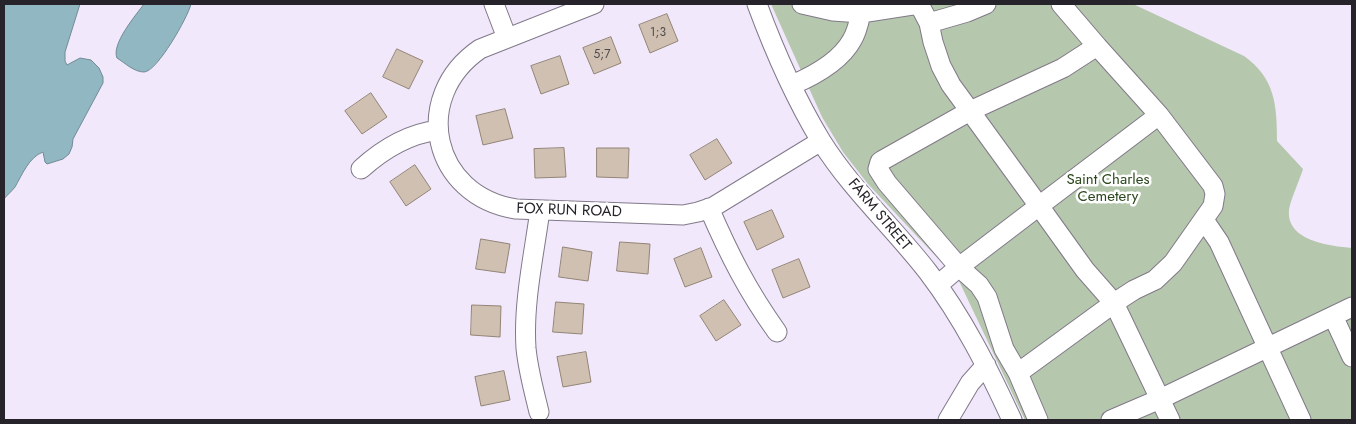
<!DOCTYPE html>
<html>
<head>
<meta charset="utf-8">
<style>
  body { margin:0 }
  #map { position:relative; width:1356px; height:424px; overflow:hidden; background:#f1e8fb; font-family:Jost,sans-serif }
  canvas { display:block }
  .frame { position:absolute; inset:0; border:5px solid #26232a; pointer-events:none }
</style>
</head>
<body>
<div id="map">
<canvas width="1356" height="424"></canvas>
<div class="frame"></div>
</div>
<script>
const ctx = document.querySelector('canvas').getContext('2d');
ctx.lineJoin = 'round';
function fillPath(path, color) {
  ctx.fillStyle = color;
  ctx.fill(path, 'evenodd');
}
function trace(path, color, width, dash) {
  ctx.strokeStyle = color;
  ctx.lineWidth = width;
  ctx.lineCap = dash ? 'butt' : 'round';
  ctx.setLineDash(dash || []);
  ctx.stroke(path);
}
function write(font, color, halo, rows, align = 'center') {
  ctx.font = font + ' Jost,sans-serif';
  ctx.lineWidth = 5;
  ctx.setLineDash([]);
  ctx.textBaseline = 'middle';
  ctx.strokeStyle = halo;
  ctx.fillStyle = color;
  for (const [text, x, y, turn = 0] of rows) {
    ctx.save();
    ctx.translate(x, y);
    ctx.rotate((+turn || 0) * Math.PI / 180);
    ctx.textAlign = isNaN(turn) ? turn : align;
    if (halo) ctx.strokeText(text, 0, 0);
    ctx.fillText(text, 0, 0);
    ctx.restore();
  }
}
fillPath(new Path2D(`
  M771,4H1133L1244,56C1275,78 1277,105 1277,141L1303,169C1300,179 1290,201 1289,210C1286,241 1330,246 1352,248V420H1025L959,281L868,184L843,152L822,117Z`), '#b5c7ac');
const water = new Path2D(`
  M4,4H80L65,52V61L67,65L80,58L91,60L99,68L103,77V83L73,139L72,147L69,154L63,159L47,164L45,162L43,152C29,157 22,175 15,187C12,191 7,195 4,199Z
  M144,4H191C188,17 157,72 144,72C134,72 125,63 117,58C111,44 136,15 144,4Z`);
fillPath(water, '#91b7c2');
trace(water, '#718b94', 1);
const building = new Path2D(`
  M667,14L678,41L650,53L639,25Z
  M611,37L621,63L594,74L583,48Z
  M397,49L423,61L409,89L383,77Z
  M560,56L569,84L541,94L531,66Z
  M371,93L387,117L362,134L345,111Z
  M505,109L513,138L483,145L476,116Z
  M717,139L732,163L705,180L690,155Z
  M564,148L566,177L535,178L534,149Z
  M597,148H629L628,178L597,177Z
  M415,165L431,189L406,206L390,182Z
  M772,210L784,237L757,250L744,222Z
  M481,239L510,244L505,273L476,269Z
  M620,242L650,244L648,274L617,271Z
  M563,247L592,252L588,281L559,277Z
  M701,248L712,277L685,287L674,259Z
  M799,259L810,287L783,298L772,270Z
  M724,300L741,325L716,341L700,316Z
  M556,302L584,304L582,334L553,332Z
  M472,305L501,306L500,337L471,335Z
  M586,352L591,382L563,387L557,357Z
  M504,371L510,400L481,406L475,377Z`);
fillPath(building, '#cfc0b1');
trace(building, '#928476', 1);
const minor = new Path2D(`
  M494,4L507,38
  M594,4L480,49C410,97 432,196 516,209L683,215L698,212L713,207L821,141
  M757,4C774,50 795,98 821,141C851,189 894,228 928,272C963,318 988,368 1012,420
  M802,4L833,11L861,13L919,4
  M919,4L929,23L933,42L941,66L951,85L970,111L883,160L880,162L878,169L887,183L959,267L938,285
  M929,23L967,12L986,4
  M1097,46L1159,115
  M792,85C813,76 840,62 852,40C857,32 859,22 861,13
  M1159,115L1213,186L1215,194L1213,206L1173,263L1155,280L1134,290L1114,303L1085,270L1039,206Z
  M361,169C383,149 408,134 438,130
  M709,208C729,254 747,290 777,332
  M1204,220L1219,242L1301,420
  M1333,316L1352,357
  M1018,373L1114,303L1160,399L1111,420
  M539,412C534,391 528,370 526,348C523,303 534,255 540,210
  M948,420L970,383L986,365
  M1038,420L1018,373L1004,349L987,297L979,285L959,267L1039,206L970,111L1063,68L1097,46L1061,4
  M1170,420L1160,399L1352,307`);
trace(minor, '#817989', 21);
trace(minor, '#fff', 19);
write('12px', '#504a4c', null, [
  ["1;3",658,33],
  ["5;7",602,55]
]);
write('15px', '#2c471d', '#fff', [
  ["Saint Charles",1108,180],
  ["Cemetery",1108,197]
]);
write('15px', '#26232a', '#fff', [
  ["FOX RUN ROAD",569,211,2],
  ["FARM STREET",879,215,50]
]);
</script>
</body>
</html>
